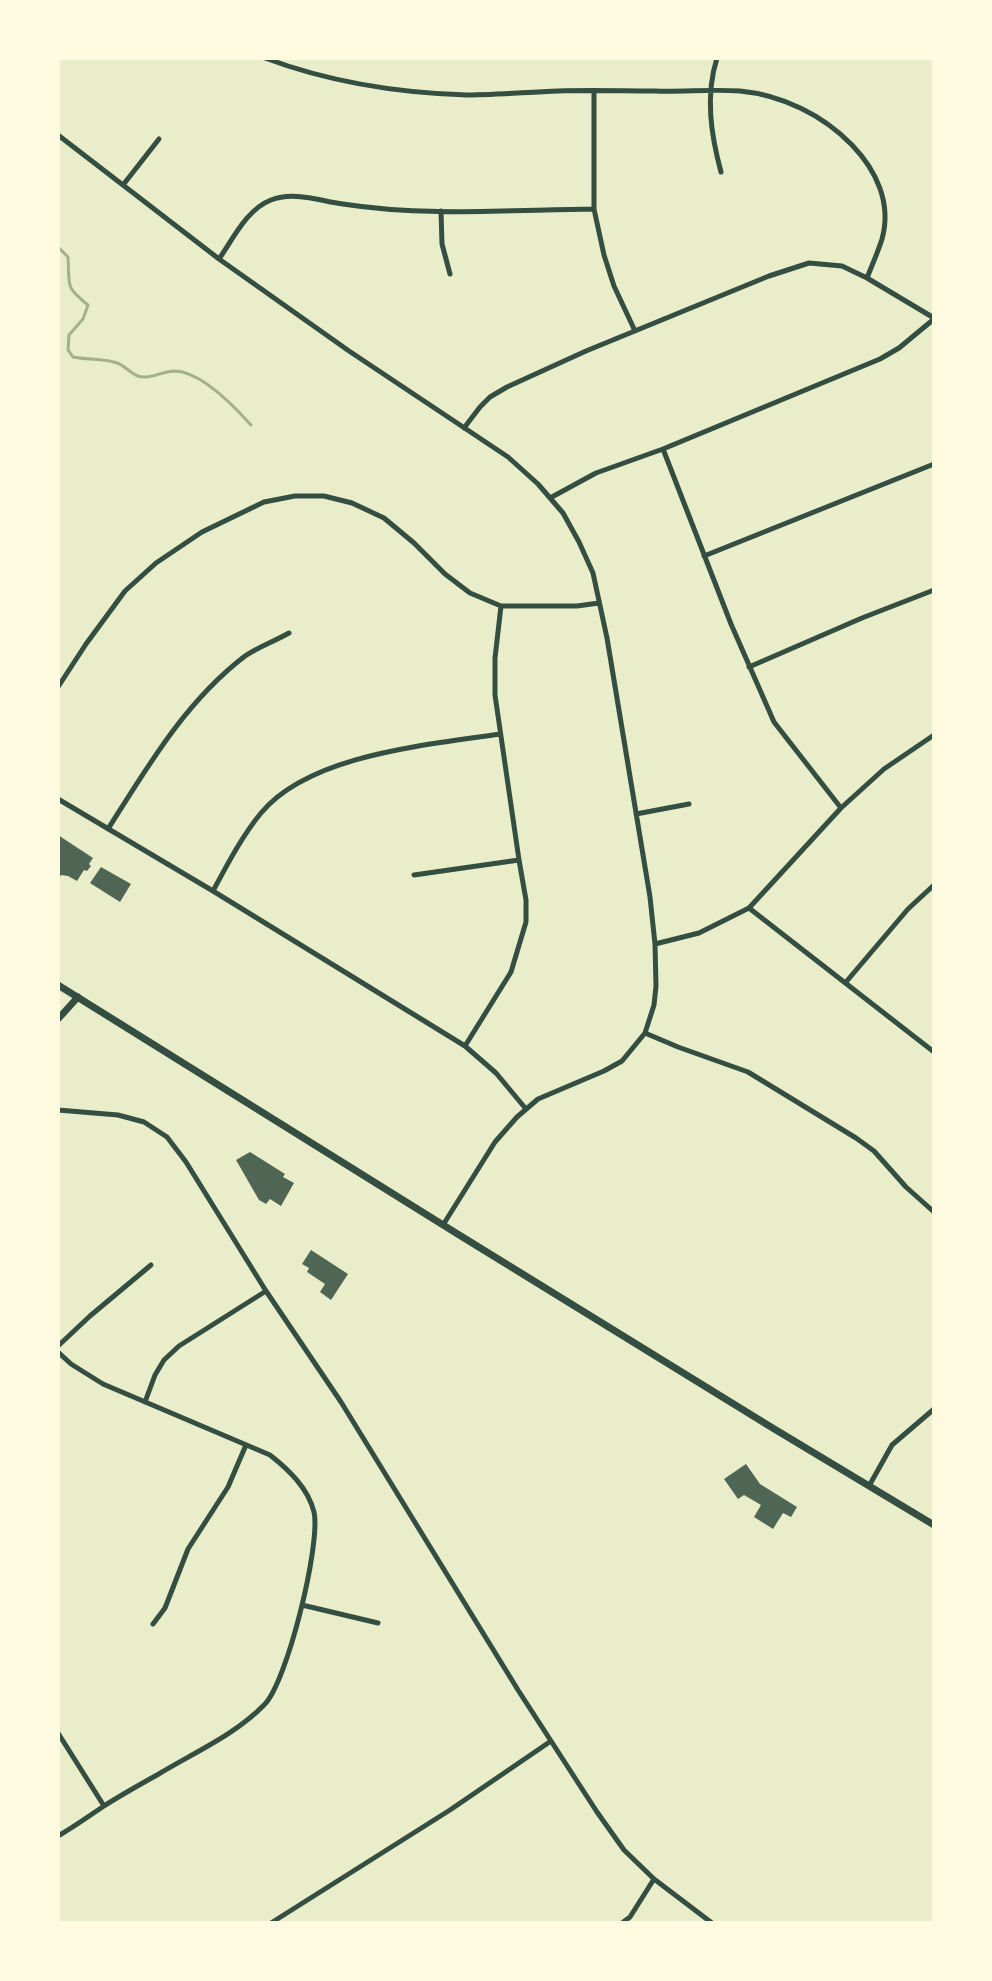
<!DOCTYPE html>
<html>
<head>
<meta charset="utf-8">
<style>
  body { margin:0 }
  #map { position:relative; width:992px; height:1981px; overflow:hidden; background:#e9edc9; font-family:Signika,sans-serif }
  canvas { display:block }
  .frame { position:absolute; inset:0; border:60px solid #fefae0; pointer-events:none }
</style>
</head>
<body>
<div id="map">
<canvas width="992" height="1981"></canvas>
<div class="frame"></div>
</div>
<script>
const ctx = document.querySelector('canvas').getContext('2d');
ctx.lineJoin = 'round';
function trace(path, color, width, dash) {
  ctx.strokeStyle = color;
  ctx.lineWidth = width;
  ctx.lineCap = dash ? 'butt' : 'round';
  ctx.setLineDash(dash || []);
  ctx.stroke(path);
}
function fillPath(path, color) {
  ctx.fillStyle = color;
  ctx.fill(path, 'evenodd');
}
trace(new Path2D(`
  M58,247L68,257C70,286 64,286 88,305L83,319L69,335L68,350L73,357C87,360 103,358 117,363C124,365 130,373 138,376C150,380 162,371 175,371C201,372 234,406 251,425`), '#a3b18a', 3);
fillPath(new Path2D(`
  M58,835L93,858L89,864L91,866L87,871L84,870L77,881L68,876L61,875L58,881Z
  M101,867L131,884L120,902L90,883Z
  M250,1152L285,1174L283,1177L294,1183L281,1206L270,1199L266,1204L259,1200L236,1160Z
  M311,1250L348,1274L331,1300L320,1292L325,1284L307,1272L309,1268L302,1264Z
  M746,1464L760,1484L797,1507L791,1517L783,1513L773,1529L754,1517L761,1505L744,1495L738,1499L724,1479Z`), '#4f6655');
trace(new Path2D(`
  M265,58C329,82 399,93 467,95C497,95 528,92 558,91C590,90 623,91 655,91C683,92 712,89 740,91C782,95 823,115 852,145C876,170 892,203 882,239C878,252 872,265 867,278
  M717,58C705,96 711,135 721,172
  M594,91V209L604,255L614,286L635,331
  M58,135L219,259L349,351L508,457L538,484L563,513L579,542L593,573L607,638L650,897L655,944L656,986L654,1005L645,1033L622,1061L604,1071L538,1099L517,1117L495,1142L443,1225
  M123,185L159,139
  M441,211L442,244L450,274
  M219,259C233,239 247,209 271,200C294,191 320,201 343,204C425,217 511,210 594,209
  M464,428L480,407L490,397L507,387L586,351L769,276L809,263L842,266L867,278L934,318
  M663,449L731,624L774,722L841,808
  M550,498L596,473L663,449L880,359L899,348L934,319
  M704,556L934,464
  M749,667L862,618L934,590
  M58,687L86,644L125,591L156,563L202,532L264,502L295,496H324L352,503L384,518L414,543L445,574L470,593L501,606H577L599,603
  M58,799L213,891L465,1046L496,1073L526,1109
  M636,814L689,804
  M108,829C148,766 185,702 245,656C258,647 275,641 289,633
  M414,875L519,860
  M213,891C227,865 242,836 261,813C310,754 428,745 500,734
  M749,908L934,1052
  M655,944L699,933L749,908L841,808L884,769L934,735
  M846,982L908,909L934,885
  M645,1033L678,1047L748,1072L856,1138L874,1151L906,1187L934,1212
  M465,1046L511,972L526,922V900L519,860L495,695V658L501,606
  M58,1110L118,1115L144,1122L167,1137L186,1162L266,1291L341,1402L518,1690L597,1812L624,1850L654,1879L712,1923
  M58,1346L90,1316L151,1265
  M58,1352L71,1364L103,1384L270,1455C289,1470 308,1488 314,1512C321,1544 287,1683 264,1705C235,1735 193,1753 157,1775C139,1785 121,1795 104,1806C89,1816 74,1827 58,1836
  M145,1402L155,1375L164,1360L179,1346L266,1291
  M869,1486L892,1445L934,1409
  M302,1605L378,1623
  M153,1624L165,1608L188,1549L228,1487L246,1445
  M58,1733L104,1806
  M271,1923L450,1810L551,1741
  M622,1923L630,1917L654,1879`), '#344e41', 5);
trace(new Path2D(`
  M58,1019L78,997`), '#344e41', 7);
trace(new Path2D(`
  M58,985L456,1233L771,1427L934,1525`), '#344e41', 7);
</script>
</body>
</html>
